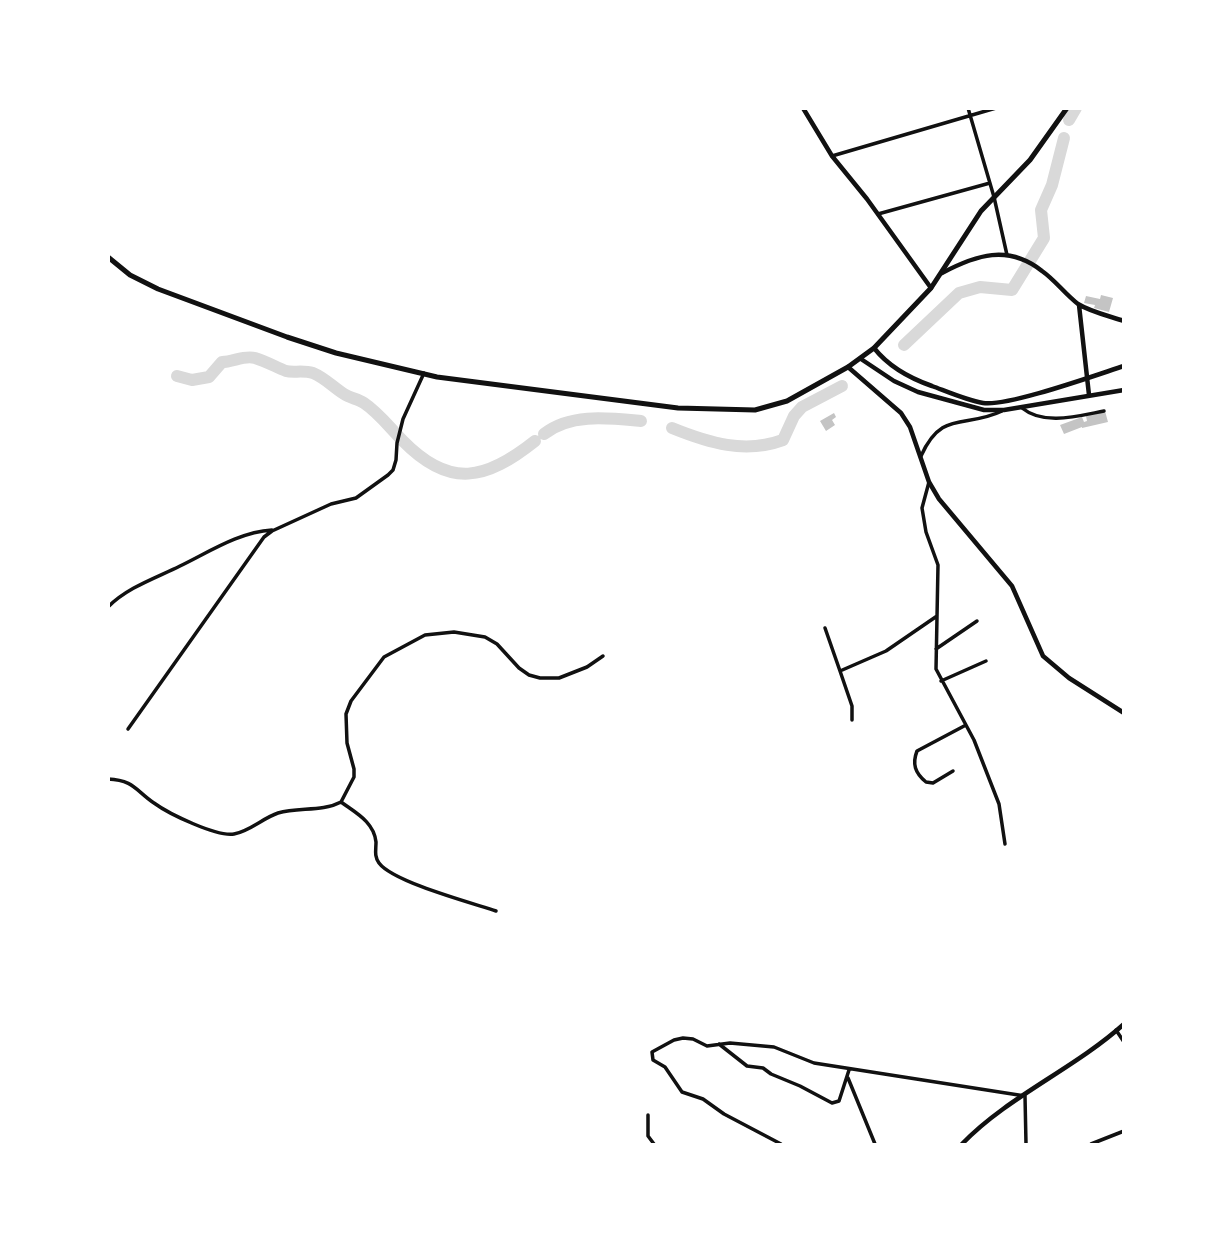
<!DOCTYPE html>
<html>
<head>
<meta charset="utf-8">
<style>
  body { margin:0 }
  #map { position:relative; width:1232px; height:1253px; overflow:hidden; background:#fff; font-family:"Times New Roman",serif }
  canvas { display:block }
  .frame { position:absolute; inset:0; border:110px solid #fff; pointer-events:none }
</style>
</head>
<body>
<div id="map">
<canvas width="1232" height="1253"></canvas>
<div class="frame"></div>
</div>
<script>
const ctx = document.querySelector('canvas').getContext('2d');
ctx.lineJoin = 'round';
function trace(path, color, width, dash) {
  ctx.strokeStyle = color;
  ctx.lineWidth = width;
  ctx.lineCap = dash ? 'butt' : 'round';
  ctx.setLineDash(dash || []);
  ctx.stroke(path);
}
function fillPath(path, color) {
  ctx.fillStyle = color;
  ctx.fill(path, 'evenodd');
}
trace(new Path2D(`
  M1069,120L1076,108
  M904,345L959,293L980,287L1012,290L1044,238L1041,210L1052,185L1064,138
  M177,376L192,380L209,377L222,362C233,362 244,355 255,358C265,361 276,367 286,371C293,373 303,370 313,373C325,378 333,387 344,394C350,398 358,399 364,403C379,413 390,428 403,441C450,489 486,480 535,441
  M672,428C709,443 745,454 783,440L794,416L802,407L842,386
  M544,434C570,413 609,418 641,421`), '#d9d9d9', 12);
fillPath(new Path2D(`
  M1101,295L1113,298L1109,312L1094,308L1095,305L1084,303L1086,296L1100,299Z
  M1105,411L1108,422L1082,428V427L1064,434L1060,425L1082,417L1084,422L1087,421L1086,416Z
  M834,413L836,417L832,420L835,425L826,431L820,421Z`), '#c4c4c4');
trace(new Path2D(`
  M968,108L994,197L1007,255
  M832,156L996,108
  M878,214L990,183
  M1022,408C1044,426 1078,416 1104,411
  M921,456C942,409 965,429 1002,411
  M929,482L922,508L926,532L938,565L936,669L974,740L999,804L1005,844
  M108,607C128,587 156,578 180,566C209,552 239,532 272,530
  M825,628L840,671
  M936,649L977,621
  M941,681L986,661
  M852,720V706L840,671L886,651L937,616
  M128,729L264,537L272,531L331,504L356,498L388,475L393,470L396,460L397,443L403,419L424,373
  M953,771L933,783L926,782C915,773 912,764 917,751L966,725
  M108,779C134,780 136,791 154,803C169,814 217,837 234,834C250,831 263,818 278,813C299,807 322,812 341,802L354,777V769L347,743L346,714L351,701L384,657L425,635L454,632L485,637L497,644L519,668L529,675L540,678H559L587,667L603,656
  M341,802C356,813 374,822 376,842C376,850 374,856 379,863C393,882 472,903 496,911
  M1116,1030L1124,1042
  M719,1044L747,1066L763,1068L771,1074L800,1086L832,1103L839,1101L849,1070
  M848,1078L875,1144
  M648,1115V1136L654,1144
  M781,1144L724,1114L703,1099L682,1092L665,1067L653,1060L652,1052L674,1040L683,1038L693,1039L707,1046L730,1043L774,1047L814,1063L1025,1096L1026,1144
  M1091,1144L1124,1131`), '#111', 3.5);
trace(new Path2D(`
  M803,108L832,156L867,199L931,288
  M942,273C976,255 1008,244 1042,271C1055,280 1065,294 1078,304C1091,312 1109,316 1124,321
  M1079,305L1089,395
  M848,367L901,413L910,427L929,482L939,499L1012,586L1043,656L1069,678L1124,713
  M962,1144C1007,1097 1074,1069 1124,1024`), '#111', 4.5);
trace(new Path2D(`
  M874,348C889,367 909,378 932,386C948,392 966,400 983,403C1007,407 1096,375 1124,366
  M861,359L894,381L918,392L984,410H1004L1124,390`), '#111', 4.5);
trace(new Path2D(`
  M108,257L130,275L158,289L287,337L336,353L437,377L678,408L755,410L787,401L848,367L874,348L931,288L981,211L1030,160L1067,108`), '#111', 5);
</script>
</body>
</html>
